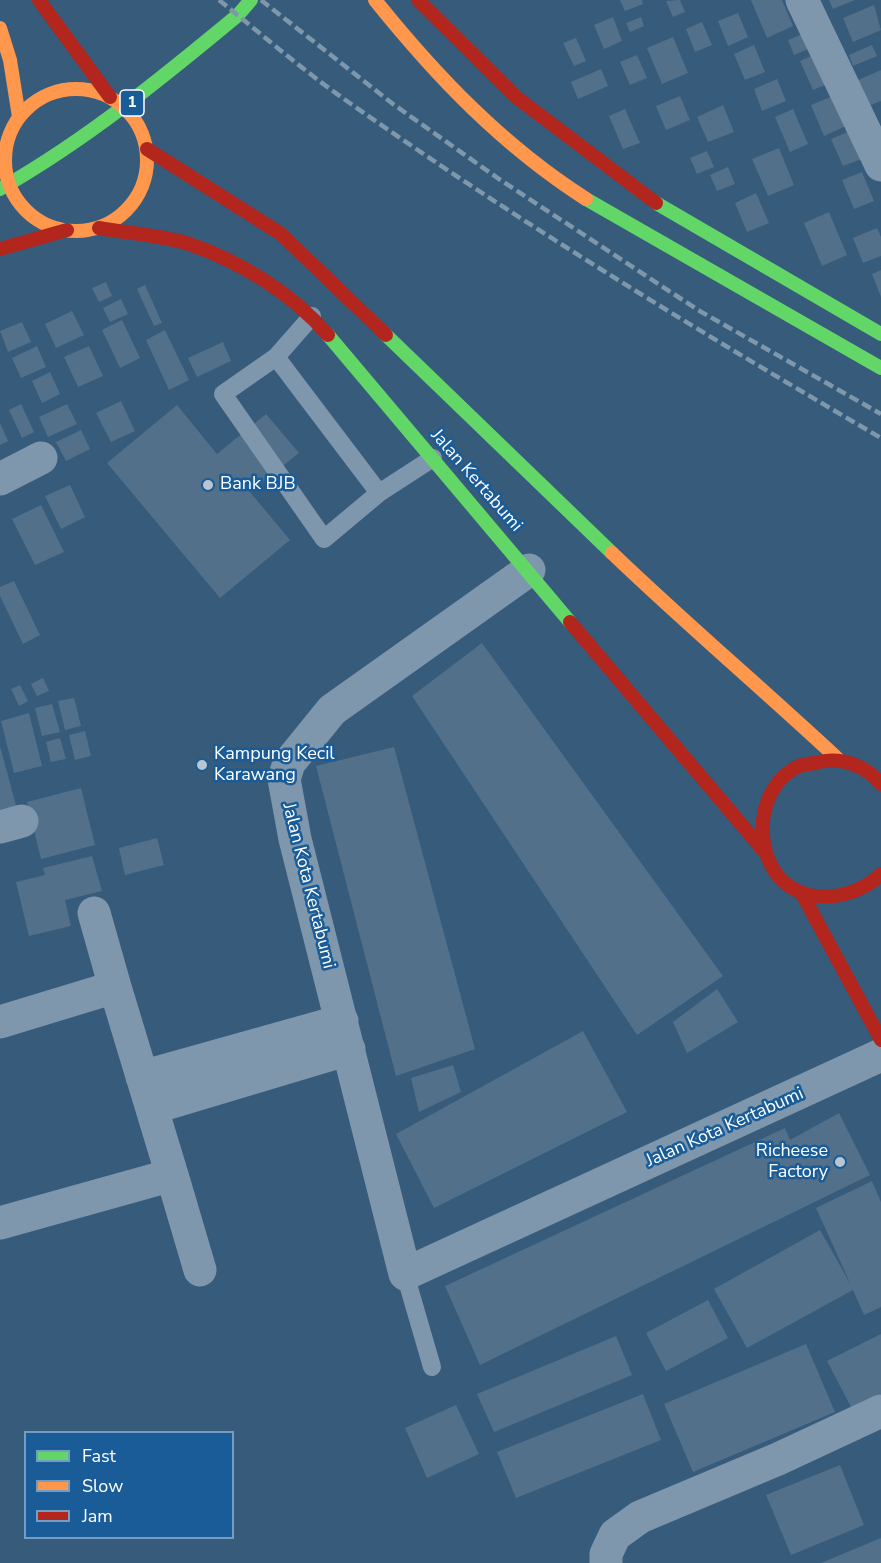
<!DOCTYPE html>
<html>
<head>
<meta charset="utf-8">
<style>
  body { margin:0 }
  #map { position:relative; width:881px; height:1563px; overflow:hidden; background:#365b7b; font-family:"Nunito Sans",sans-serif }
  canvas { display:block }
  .legend { position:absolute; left:24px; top:1431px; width:210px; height:108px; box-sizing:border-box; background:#195c98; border:2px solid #759dc1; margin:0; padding:8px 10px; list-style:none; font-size:18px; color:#fff }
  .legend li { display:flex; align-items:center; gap:12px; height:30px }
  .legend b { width:30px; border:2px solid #759dc1 }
</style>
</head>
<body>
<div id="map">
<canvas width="881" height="1563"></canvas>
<ul class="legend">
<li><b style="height:8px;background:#63d668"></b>Fast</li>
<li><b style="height:8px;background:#ff974d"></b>Slow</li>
<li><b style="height:8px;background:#b3261e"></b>Jam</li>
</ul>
</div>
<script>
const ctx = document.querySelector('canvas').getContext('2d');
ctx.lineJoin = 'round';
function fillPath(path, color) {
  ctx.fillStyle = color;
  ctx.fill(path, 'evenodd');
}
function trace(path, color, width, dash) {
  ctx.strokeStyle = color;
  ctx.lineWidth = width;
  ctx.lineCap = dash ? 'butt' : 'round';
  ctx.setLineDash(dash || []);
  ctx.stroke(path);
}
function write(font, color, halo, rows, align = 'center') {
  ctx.font = font + ' "Nunito Sans",sans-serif';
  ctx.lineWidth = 5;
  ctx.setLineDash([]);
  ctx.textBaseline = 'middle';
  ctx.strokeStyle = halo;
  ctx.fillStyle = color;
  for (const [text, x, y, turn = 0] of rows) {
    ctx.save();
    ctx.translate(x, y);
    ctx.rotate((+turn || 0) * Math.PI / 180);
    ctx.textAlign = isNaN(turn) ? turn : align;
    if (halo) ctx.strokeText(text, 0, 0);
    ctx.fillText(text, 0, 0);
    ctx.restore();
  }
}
fillPath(new Path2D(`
  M620,0H642L643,4L625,11Z
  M680,0L685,12L673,17L666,1Z
  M751,0H782L793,26L767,38Z
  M829,0H855L833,9Z
  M874,5L881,30L853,42L843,18Z
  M738,13L748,37L728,46L718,21Z
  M613,17L622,41L604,49L594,25Z
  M641,17L644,26L630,32L626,23Z
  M702,22L712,45L695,52L686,29Z
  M807,32L813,47L794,55L788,40Z
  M673,37L688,73L662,84L647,48Z
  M576,38L586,61L574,66L563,43Z
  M754,45L765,72L745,80L734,54Z
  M872,45L877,56L853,66L849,55Z
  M825,50L837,80L813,90L800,61Z
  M637,55L647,78L630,85L620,62Z
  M601,69L608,86L578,99L571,82Z
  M881,70V101L868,106L858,80Z
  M777,79L786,101L762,111L754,89Z
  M680,96L690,120L666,130L656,106Z
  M833,96L846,126L824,136L811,105Z
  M723,105L734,132L708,142L697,117Z
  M625,109L640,143L623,149L609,116Z
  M793,109L808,144L790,152L775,117Z
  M855,129L867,157L843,166L831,139Z
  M779,148L794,185L768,196L752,159Z
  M707,151L714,167L697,174L690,158Z
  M728,167L735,184L717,191L710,175Z
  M862,172L874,201L854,209L842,180Z
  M756,193L769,223L747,232L735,203Z
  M829,212L847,255L822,266L804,223Z
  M877,228L881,237V256L863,263L853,238Z
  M881,270V297L872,274Z
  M106,282L112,296L99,302L92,288Z
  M145,285L162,323L154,326L137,289Z
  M121,299L128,314L110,322L103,308Z
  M72,311L84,335L56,348L45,324Z
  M122,320L140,358L120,368L102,330Z
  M22,322L31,342L8,352L0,331Z
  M165,330L189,380L169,390L146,340Z
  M223,342L231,361L197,377L188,358Z
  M37,346L46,367L21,378L12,358Z
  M89,346L103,376L78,387L64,357Z
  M50,372L60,394L42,403L32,381Z
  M121,401L135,431L111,442L96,413Z
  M21,404L34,432L22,438L9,410Z
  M67,404L77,424L48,437L39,417Z
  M177,405L217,454L266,414L299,453L250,492L290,540L220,598L107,463Z
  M0,423L8,441L0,445Z
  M81,430L90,449L66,461L56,442Z
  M70,485L85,517L61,529L45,496Z
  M41,505L64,552L35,565L12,519Z
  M14,581L40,635L23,644L0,596V587Z
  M482,643L723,976L637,1035L412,696Z
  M43,678L49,691L37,696L31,684Z
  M20,685L28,701L19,706L11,689Z
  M74,698L81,726L65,730L58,701Z
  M52,704L60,732L42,736L35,708Z
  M29,713L42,766L14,773L1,721Z
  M85,731L91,756L75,760L69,735Z
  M60,738L66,759L51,762L46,742Z
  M0,746L17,809L0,813Z
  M394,747L475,1049L396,1076L316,766Z
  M81,788L95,845L41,859L27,802Z
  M157,838L164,865L125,875L119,848Z
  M92,856L102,891L65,900L71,926L29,936L16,882L45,875L43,868Z
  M717,989L738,1022L687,1053L673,1022Z
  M583,1031L627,1112L434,1208L396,1134Z
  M453,1065L461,1092L419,1112L411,1078Z
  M839,1113L870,1175L480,1365L445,1286L785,1128L790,1140Z
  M872,1181L881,1202V1307L864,1315L853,1290L747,1348L714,1289L820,1230L851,1285L816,1208Z
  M708,1300L728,1338L666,1371L646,1333Z
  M881,1334V1394L852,1409L827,1361Z
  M616,1336L632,1375L494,1432L477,1394Z
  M806,1344L835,1412L693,1472L664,1404Z
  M643,1394L661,1440L516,1498L497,1452Z
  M456,1405L479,1454L427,1478L405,1428Z
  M840,1465L864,1525L791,1555L766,1495Z
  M881,1538V1563H821Z`), '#53708a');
trace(new Path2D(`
  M276,357L379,493L324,539L223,394L276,357L312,316
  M379,493L433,458
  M405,1274L432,1367`), '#7f97ad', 18);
trace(new Path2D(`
  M802,0L881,165
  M0,479L41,458
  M529,570L332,710L289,763L284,779L295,839L405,1274L881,1055
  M0,827L22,821
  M94,913L115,987
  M0,1022L115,987L172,1175L0,1223
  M142,1077L342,1021
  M152,1108L349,1049
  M172,1175L200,1270
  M606,1563V1554L615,1535L640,1517L778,1459L881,1411`), '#7f97ad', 33);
trace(new Path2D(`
  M0,189C86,140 162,78 238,15L251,0
  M586,199L881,368
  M656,203L881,334
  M328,335L570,622
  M386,335L612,553`), '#63d668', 14);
trace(new Path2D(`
  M375,0C437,77 502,145 586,199
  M0,28L10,60L19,117
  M5 160a71 71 0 1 1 142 0a71 71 0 1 1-142 0Z
  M612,553C686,624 764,690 839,760`), '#ff974d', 14);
trace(new Path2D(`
  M39,0L110,97
  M418,0L516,97L656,203
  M147,149L281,234L386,335
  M99,228C127,233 158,235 186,243C238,260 292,293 328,335
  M0,249L67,230
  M570,622L763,850
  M881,784C866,766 843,757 819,762C812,764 803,764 797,767C758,787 753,844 778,876C804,907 855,900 881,874
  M801,892L881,1040`), '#b3261e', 14);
trace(new Path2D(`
  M219,0C260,33 300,68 344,99C517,221 698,331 881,438
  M261,0L393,104L499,179L698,310L881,414`), '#7f97ab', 4.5, [10, 4.5]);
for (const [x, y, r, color] of [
  [208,485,6,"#b9c6d1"],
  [202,765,6,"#b9c6d1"],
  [840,1162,6,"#b9c6d1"]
]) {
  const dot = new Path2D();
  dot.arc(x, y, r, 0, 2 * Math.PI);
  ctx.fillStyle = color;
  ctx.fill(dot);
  trace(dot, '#195c98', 2);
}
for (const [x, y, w] of [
  [132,103,24]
]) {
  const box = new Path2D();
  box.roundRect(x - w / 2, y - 13, w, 26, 4.5);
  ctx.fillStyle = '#195c98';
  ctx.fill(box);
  trace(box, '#fff', 1.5);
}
write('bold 16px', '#fff', null, [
  ["1",132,103]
]);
write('18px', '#fff', '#195c98', [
  ["Jalan Kertabumi",476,481,49],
  ["Jalan Kota Kertabumi",308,886,76],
  ["Jalan Kota Kertabumi",725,1128,-24]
]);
write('18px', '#fff', '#195c98', [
  ["Bank BJB",220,485],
  ["Kampung Kecil",214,755],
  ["Karawang",214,776],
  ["Richeese",828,1152,"right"],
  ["Factory",828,1173,"right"]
], 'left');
</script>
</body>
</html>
